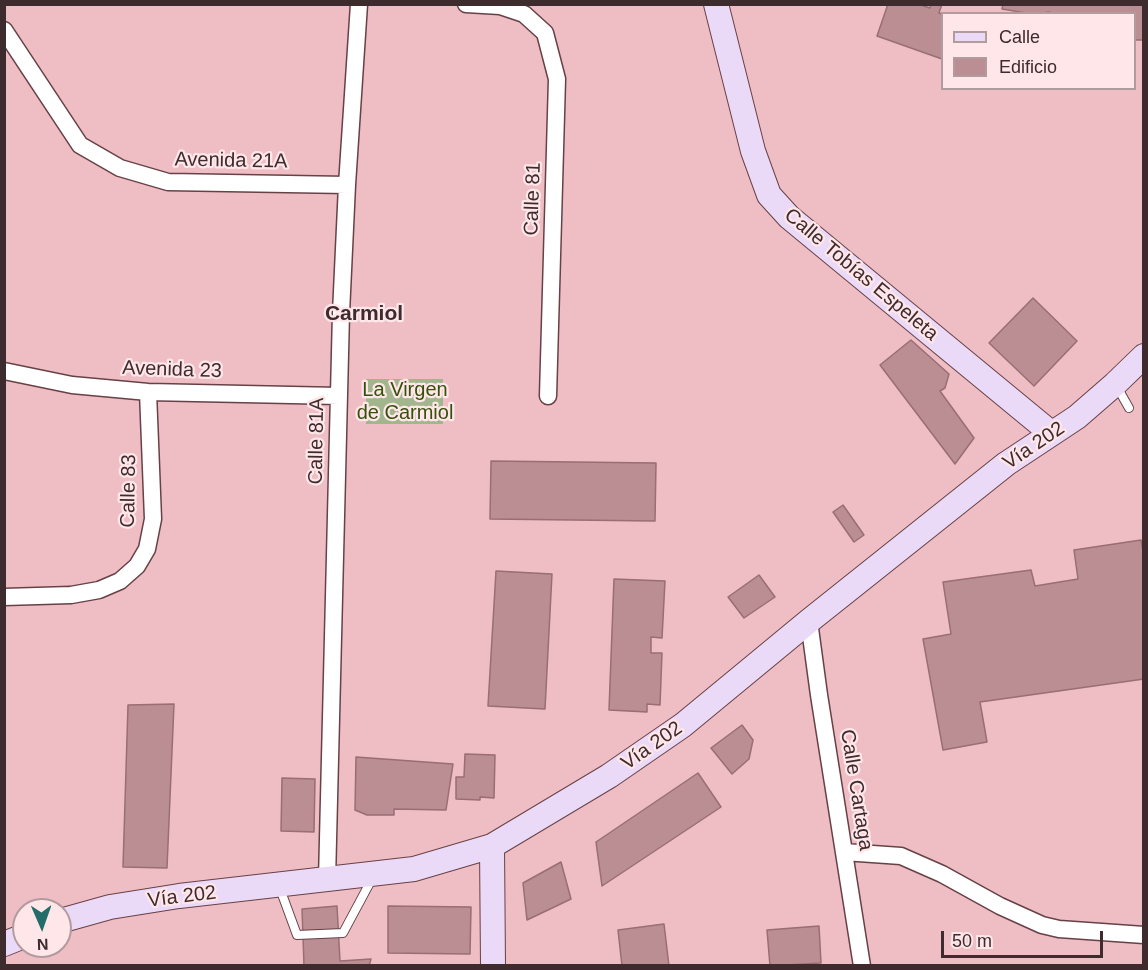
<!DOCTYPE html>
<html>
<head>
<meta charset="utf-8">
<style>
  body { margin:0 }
  #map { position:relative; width:1148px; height:970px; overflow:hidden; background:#eebec4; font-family:Arial,sans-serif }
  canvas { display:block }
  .frame { position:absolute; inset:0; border:6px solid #3e2b2e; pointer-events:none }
  .legend { position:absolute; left:941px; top:12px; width:195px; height:78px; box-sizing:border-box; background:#ffe6e9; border:2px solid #b29b9e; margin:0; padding:8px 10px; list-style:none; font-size:18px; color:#3e2b2e }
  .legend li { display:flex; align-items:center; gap:12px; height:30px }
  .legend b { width:30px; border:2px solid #b29b9e }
  .north { position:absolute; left:12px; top:898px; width:60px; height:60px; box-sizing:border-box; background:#ffe6e9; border:2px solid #b29b9e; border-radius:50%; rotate:178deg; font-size:16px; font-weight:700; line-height:24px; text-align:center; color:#3e2b2e }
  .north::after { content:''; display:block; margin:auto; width:21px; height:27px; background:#226d69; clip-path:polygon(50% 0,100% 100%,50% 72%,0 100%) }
  .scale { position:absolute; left:941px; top:931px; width:162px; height:27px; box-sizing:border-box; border:3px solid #3e2b2e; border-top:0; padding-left:8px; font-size:18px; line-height:21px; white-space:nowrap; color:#3e2b2e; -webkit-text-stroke:4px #ffe6e9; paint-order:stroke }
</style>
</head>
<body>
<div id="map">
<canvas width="1148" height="970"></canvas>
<div class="frame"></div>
<ul class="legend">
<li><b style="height:8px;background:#ebdaf7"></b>Calle</li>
<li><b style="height:16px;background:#ba8e93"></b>Edificio</li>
</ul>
<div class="north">N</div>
<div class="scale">50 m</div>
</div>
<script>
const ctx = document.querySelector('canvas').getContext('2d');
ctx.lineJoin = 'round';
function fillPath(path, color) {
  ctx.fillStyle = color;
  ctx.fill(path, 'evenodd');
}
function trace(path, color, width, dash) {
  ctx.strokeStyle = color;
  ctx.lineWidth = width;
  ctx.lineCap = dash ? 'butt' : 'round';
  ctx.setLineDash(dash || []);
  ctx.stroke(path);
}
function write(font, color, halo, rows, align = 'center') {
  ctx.font = font + ' Arial,sans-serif';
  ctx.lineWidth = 4.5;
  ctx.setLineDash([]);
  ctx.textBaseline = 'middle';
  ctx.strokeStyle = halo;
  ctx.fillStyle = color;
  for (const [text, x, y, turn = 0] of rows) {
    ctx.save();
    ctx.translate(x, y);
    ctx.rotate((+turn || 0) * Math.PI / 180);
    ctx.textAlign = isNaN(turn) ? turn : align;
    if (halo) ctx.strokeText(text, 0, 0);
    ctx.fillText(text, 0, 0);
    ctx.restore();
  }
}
fillPath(new Path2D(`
  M366,379H443V424H366Z`), '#a2b68e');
const building = new Path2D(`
  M888,4H918L930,8L931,4H942L939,13L942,14V59L877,36Z
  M1003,4H1144V40H1134V14H1050V12L1032,14L1002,9Z
  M1033,298L1077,341L1034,386L989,343Z
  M911,340L949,374L945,388L940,391L974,438L955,464L880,365Z
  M491,461L656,463L655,521L490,519Z
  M843,505L864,535L854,542L833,512Z
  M1141,540L1144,557V679L980,702L987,742L943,750L923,639L951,634L943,582L1031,570L1035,586L1078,579L1074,550Z
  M496,571L552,574L545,709L488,706Z
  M759,575L775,597L744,618L728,597Z
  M614,579L665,581L662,638L651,637V653H662L660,705L647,704V712L609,710Z
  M174,704L167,868L123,867L128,705Z
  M742,725L753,740L749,759L732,774L711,748Z
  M465,754L495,755L494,798L480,797V800L456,799V777H464Z
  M356,757L453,764L446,810L394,809V815H367L355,810Z
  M698,773L721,807L602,886L596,842Z
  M282,778L315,779L314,832L281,831Z
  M561,862L571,899L527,920L523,883Z
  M337,906L340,961L371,959L369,966H304L302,909Z
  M388,906L471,907L470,954L388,953Z
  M664,924L669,966H622L618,930Z
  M819,926L821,963L770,966L767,930Z`);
fillPath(building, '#ba8e93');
trace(building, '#996e74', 1.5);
const lane = new Path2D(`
  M1116,385L1129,408
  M279,886L297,935L343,933L373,877`);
const street = new Path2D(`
  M466,4L500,6L524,14L545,33L557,79L548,396
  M4,30L80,145L120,168L168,182L347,185
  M4,371L72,385L148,392L339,396
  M4,597L71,595L99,590L120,581L137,566L147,549L153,519L148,392
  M809,621L819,695L862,966
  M844,852L901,856L942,874L1000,906L1042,925L1059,929L1144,935
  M327,880L341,313L347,185L359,4`);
const secondary = new Path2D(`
  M716,4L753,151L769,195L789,217L1051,433
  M492,846L493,966
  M60,921L110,907L179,896L414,869L492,846L609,776L683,725L809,621L1006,464L1077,417L1115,384L1144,356
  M4,944L24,936`);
trace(lane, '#674146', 10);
trace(street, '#674146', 19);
trace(secondary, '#674146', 26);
trace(lane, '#fff', 8);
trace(street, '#fff', 16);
trace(secondary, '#ebdaf7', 24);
write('20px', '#3e2b2e', '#ffe6e9', [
  ["Avenida 21A",231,161,1],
  ["Calle 81",533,199,-88],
  ["Calle Tobías Espeleta",861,275,40],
  ["Avenida 23",172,370,2],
  ["Calle 81A",317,441,-89],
  ["Vía 202",1034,446,-34],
  ["Calle 83",129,491,-89],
  ["Vía 202",652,746,-35],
  ["Calle Cartaga",856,790,81],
  ["Vía 202",182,897,-7]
]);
write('20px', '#35510b', '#ffe6e9', [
  ["La Virgen",405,390],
  ["de Carmiol",405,413]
]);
write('bold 21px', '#3e2b2e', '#ffe6e9', [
  ["Carmiol",364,314]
]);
</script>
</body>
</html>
